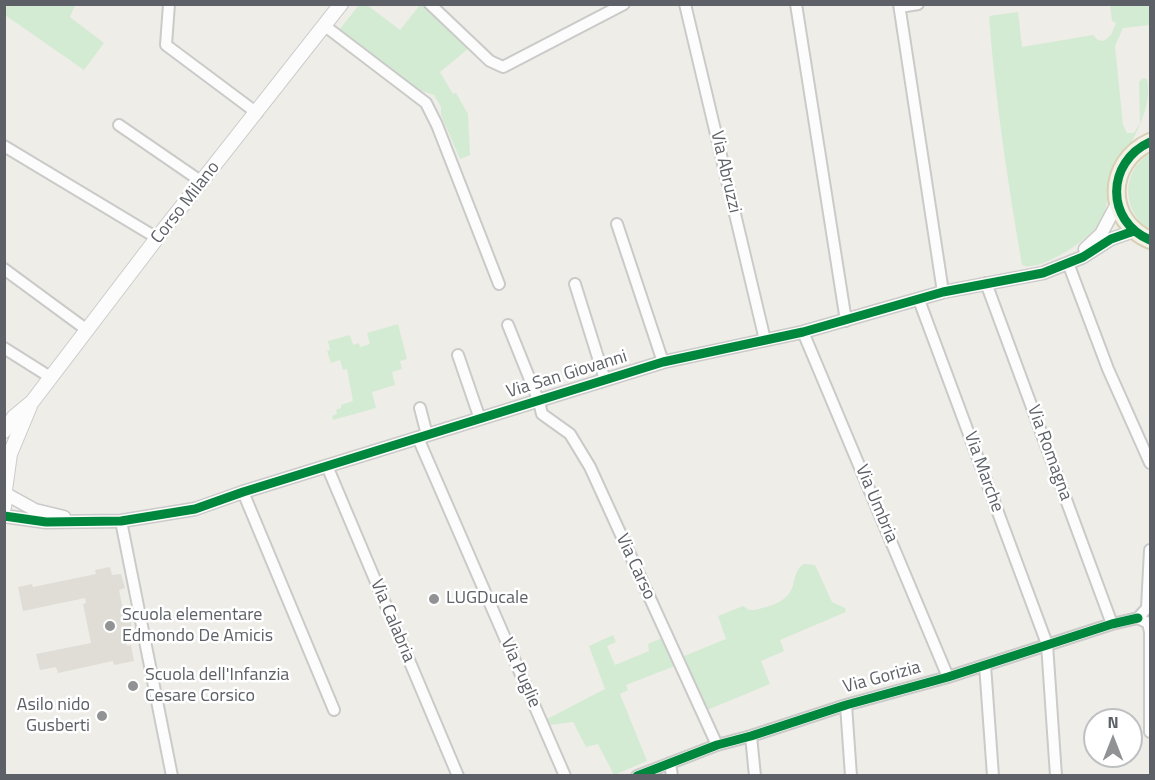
<!DOCTYPE html>
<html>
<head>
<meta charset="utf-8">
<style>
  body { margin:0 }
  #map { position:relative; width:1155px; height:780px; overflow:hidden; background:#eeede8; font-family:"Titillium Web",sans-serif }
  canvas { display:block }
  .frame { position:absolute; inset:0; border:6px solid #5d6167; pointer-events:none }
  .north { position:absolute; left:1083px; top:708px; width:60px; height:60px; box-sizing:border-box; background:#fff; border:2px solid #bec0c2; border-radius:50%; rotate:0deg; font-size:16px; font-weight:700; line-height:24px; text-align:center; color:#5d6167 }
  .north::after { content:''; display:block; margin:auto; width:21px; height:27px; background:#909294; clip-path:polygon(50% 0,100% 100%,50% 72%,0 100%) }
</style>
</head>
<body>
<div id="map">
<canvas width="1155" height="780"></canvas>
<div class="frame"></div>
<div class="north">N</div>
</div>
<script>
const ctx = document.querySelector('canvas').getContext('2d');
ctx.lineJoin = 'round';
function fillPath(path, color) {
  ctx.fillStyle = color;
  ctx.fill(path, 'evenodd');
}
function trace(path, color, width, dash) {
  ctx.strokeStyle = color;
  ctx.lineWidth = width;
  ctx.lineCap = dash ? 'butt' : 'round';
  ctx.setLineDash(dash || []);
  ctx.stroke(path);
}
function write(font, color, halo, rows, align = 'center') {
  ctx.font = font + ' "Titillium Web",sans-serif';
  ctx.lineWidth = 5;
  ctx.setLineDash([]);
  ctx.textBaseline = 'middle';
  ctx.strokeStyle = halo;
  ctx.fillStyle = color;
  for (const [text, x, y, turn = 0] of rows) {
    ctx.save();
    ctx.translate(x, y);
    ctx.rotate((+turn || 0) * Math.PI / 180);
    ctx.textAlign = isNaN(turn) ? turn : align;
    if (halo) ctx.strokeText(text, 0, 0);
    ctx.fillText(text, 0, 0);
    ctx.restore();
  }
}
fillPath(new Path2D(`
  M110,567L112,575L121,574L125,588L119,590L125,619H130L133,633L125,635L127,646L131,645L134,661L114,665L113,661L58,673L56,667L40,670L36,654L91,643L83,604L86,603L85,598L23,611L18,587L32,584L33,587L96,574L95,570Z`), '#dfddd6');
fillPath(new Path2D(`
  M7,4L75,5L70,17L104,43L84,70L5,15Z
  M359,5H367L400,30L420,5H422L469,48L440,72L453,94L456,93L468,114L470,155L460,159L441,115V107L434,95L410,87L339,30Z
  M1110,5H1150V25L1123,28L1115,46L1123,125L1127,133H1134L1140,123L1139,82L1143,78L1147,79C1155,113 1122,154 1111,183C1106,196 1108,211 1100,223C1090,239 1040,273 1022,265C1008,183 995,99 989,16L1018,12L1022,47L1093,35L1098,40L1104,41L1111,35L1116,23L1112,21Z
  M1150,153V230C1121,211 1121,171 1150,153Z
  M398,324L407,359L400,361L402,369L392,372L395,385L372,392L376,408L333,420L332,416L337,414L336,410L341,408V405L353,401L347,369L343,370L340,360L331,363L327,351L330,350L328,341L350,335L353,345L359,343L360,347L370,344L367,333Z
  M804,564L815,565L832,602L845,608L846,612L780,640L784,651L761,661L770,684L707,710L684,656L726,639L718,616L743,606L749,610H754C764,608 779,604 786,597C797,588 791,572 804,564Z
  M613,635L616,642L607,646L615,665L649,651L648,644L662,638L675,666L626,685L628,690L620,694L647,761L614,775L598,744L586,747L573,722L550,725L547,719L605,689L589,646Z`), '#d4ebd3');
const minor = new Path2D(`
  M169,4L166,45L257,113
  M430,4L490,61L503,67L624,4
  M685,4L765,340
  M796,4L846,321
  M899,4L943,292
  M900,7L918,4
  M325,26L426,103L437,125L499,284
  M119,125L202,182
  M4,146L157,238
  M617,224L663,362
  M1068,263L1108,369L1150,463
  M4,269L87,330
  M986,283L1112,624
  M575,284L605,380
  M919,300L1047,644L1056,776
  M508,325L539,402L542,414L570,434L590,467L717,745
  M803,332L948,677
  M4,348L50,377
  M458,355L480,419
  M420,408L427,435
  M418,438L565,776
  M327,466L458,776
  M243,492L334,710
  M121,521L172,776
  M1138,618L1148,623L1150,632V732
  M1138,618L1147,608L1150,550
  M985,665L993,776
  M846,705L851,776
  M751,736L755,776
  M670,763L672,776
  M637,776L717,745L751,736L846,705L948,677L1112,624L1138,618`);
const tertiary = new Path2D(`
  M1085,249L1101,234L1118,202
  M6,494L35,510L64,517
  M4,516L46,522L121,521L195,509L243,492L663,362L803,332L943,292L1043,273L1083,257L1111,239L1134,231`);
const secondary = new Path2D(`
  M4,431L14,417L32,402L157,238L341,4
  M4,487L6,494L4,507
  M5,490L10,454L30,406`);
const primary = new Path2D(`
  M1150,142C1106,162 1105,221 1150,240`);
trace(minor, '#cacac9', 14);
trace(tertiary, '#cacac9', 15);
trace(secondary, '#cacbca', 16);
trace(primary, '#d8d0b3', 20);
trace(minor, '#fcfcfc', 10);
trace(tertiary, '#fcfcfc', 12);
trace(secondary, '#fcfcfc', 14);
trace(primary, '#f3f2e8', 16);
trace(new Path2D(`
  M1150,142C1106,162 1105,221 1150,240
  M4,516L46,522L121,521L195,509L243,492L663,362L803,332L943,292L1043,273L1083,257L1111,239L1134,231
  M637,776L717,745L751,736L846,705L948,677L1112,624L1138,618`), '#00873e', 9);
for (const [x, y, r, color] of [
  [434,599,6,"#909294"],
  [110,626,6,"#909294"],
  [133,686,6,"#909294"],
  [102,716,6,"#909294"]
]) {
  const dot = new Path2D();
  dot.arc(x, y, r, 0, 2 * Math.PI);
  ctx.fillStyle = color;
  ctx.fill(dot);
  trace(dot, '#fff', 2);
}
write('18px', '#5d6167', '#fff', [
  ["Via Abruzzi",725,172,77],
  ["Corso Milano",186,203,-52],
  ["Via San Giovanni",567,375,-17],
  ["Via Romagna",1049,453,70],
  ["Via Marche",983,472,70],
  ["Via Umbria",876,504,67],
  ["Via Carso",635,567,65],
  ["Via Calabria",392,621,67],
  ["Via Puglie",520,673,66],
  ["Via Gorizia",882,678,-15]
]);
write('18px', '#5d6167', '#fff', [
  ["LUGDucale",446,599],
  ["Scuola elementare",122,616],
  ["Edmondo De Amicis",122,637],
  ["Scuola dell'Infanzia",145,676],
  ["Cesare Corsico",145,697],
  ["Asilo nido",90,706,"right"],
  ["Gusberti",90,727,"right"]
], 'left');
</script>
</body>
</html>
